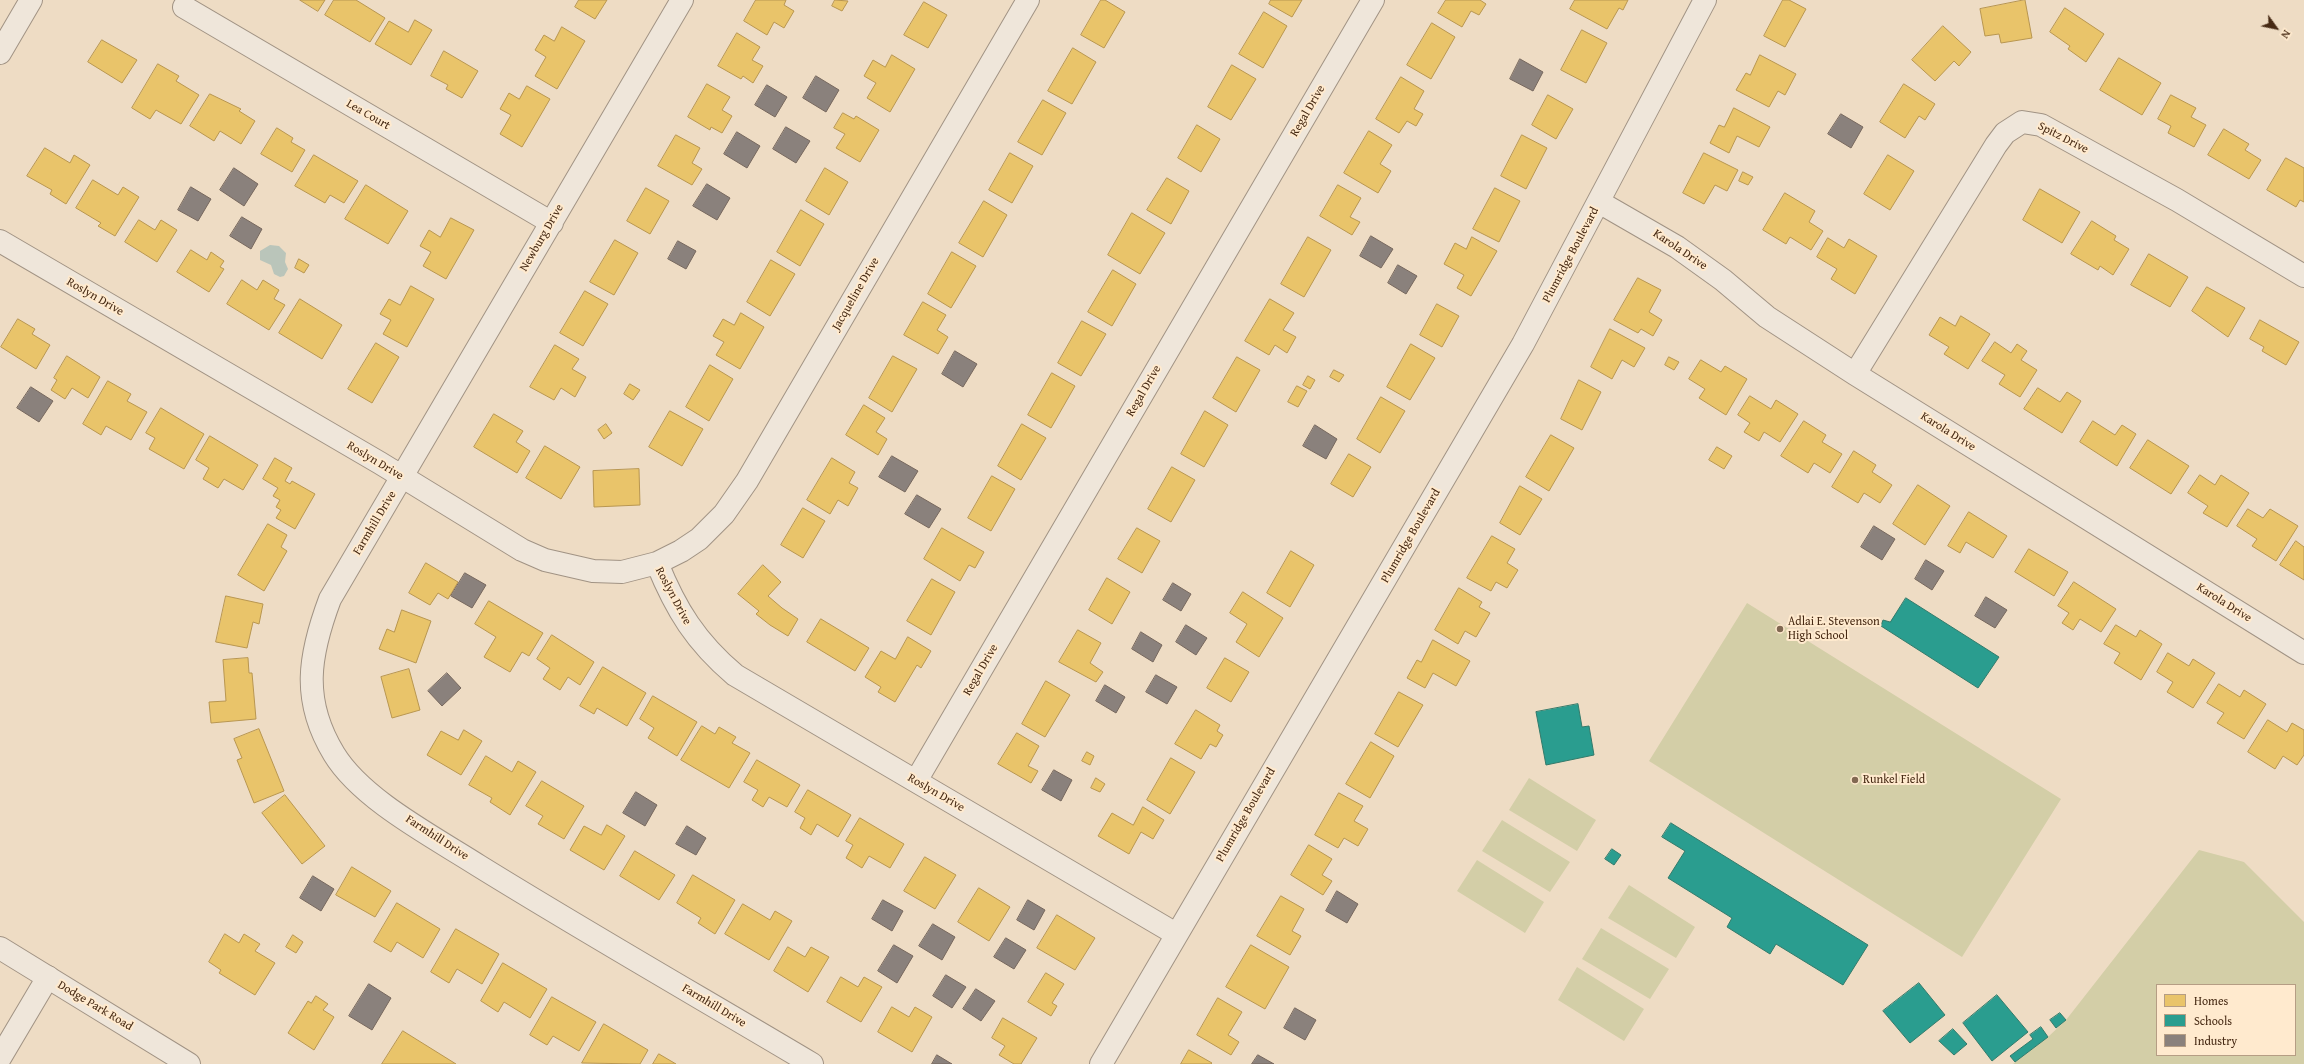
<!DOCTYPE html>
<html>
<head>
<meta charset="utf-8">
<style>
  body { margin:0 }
  #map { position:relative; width:2304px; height:1064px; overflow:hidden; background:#eedcc4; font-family:"Gentium Book Plus",serif }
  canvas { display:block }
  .legend { position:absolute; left:2156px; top:984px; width:140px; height:72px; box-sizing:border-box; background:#ffeace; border:1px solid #b59d84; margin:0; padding:5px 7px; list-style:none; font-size:12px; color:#472a14 }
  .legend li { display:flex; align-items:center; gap:8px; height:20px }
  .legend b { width:20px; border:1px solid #b59d84 }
  .north { position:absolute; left:2256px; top:8px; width:40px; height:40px; -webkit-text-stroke:3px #ffeace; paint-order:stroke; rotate:123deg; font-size:11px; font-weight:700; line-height:16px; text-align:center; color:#472a14 }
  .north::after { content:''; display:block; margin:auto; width:14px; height:18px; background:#472a14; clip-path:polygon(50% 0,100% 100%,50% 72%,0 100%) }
</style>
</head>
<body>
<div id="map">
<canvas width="2304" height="1064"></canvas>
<ul class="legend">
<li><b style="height:11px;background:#e9c46a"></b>Homes</li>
<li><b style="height:11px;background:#2a9d8f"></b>Schools</li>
<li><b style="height:11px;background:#8a817c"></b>Industry</li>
</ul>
<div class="north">N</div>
</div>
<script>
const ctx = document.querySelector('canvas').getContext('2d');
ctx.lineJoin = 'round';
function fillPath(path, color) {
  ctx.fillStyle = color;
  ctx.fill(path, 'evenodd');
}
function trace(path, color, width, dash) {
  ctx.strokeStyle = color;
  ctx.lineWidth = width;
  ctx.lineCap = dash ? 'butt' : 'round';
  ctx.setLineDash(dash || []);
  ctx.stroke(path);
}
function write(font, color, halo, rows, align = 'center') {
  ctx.font = font + ' "Gentium Book Plus",serif';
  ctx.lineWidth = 4;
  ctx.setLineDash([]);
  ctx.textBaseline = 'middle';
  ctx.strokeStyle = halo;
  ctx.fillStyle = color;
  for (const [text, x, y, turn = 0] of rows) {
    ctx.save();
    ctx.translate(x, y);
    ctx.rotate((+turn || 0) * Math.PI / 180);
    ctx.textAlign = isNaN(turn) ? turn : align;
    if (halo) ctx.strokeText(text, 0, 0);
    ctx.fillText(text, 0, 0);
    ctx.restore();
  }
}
fillPath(new Path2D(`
  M1747,603L2061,799L1962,957L1649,761Z
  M1529,778L1596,820L1577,851L1509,810Z
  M1502,820L1570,862L1550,892L1482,851Z
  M2199,850L2244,862L2304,922V1064H2013L2048,1037L2066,1020ZM2157,985H2295V1055H2157Z
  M1477,860L1544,902L1525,933L1457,891Z
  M1629,885L1695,927L1676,958L1608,918Z
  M1601,928L1669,969L1650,999L1582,959Z
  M1577,967L1644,1009L1624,1041L1558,1000Z`), '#d3cea7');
fillPath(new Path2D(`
  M270,245L279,246L286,253L285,262L288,269L284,276L280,277L274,274L271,265L260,260V251Z`), '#bac5ba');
const homes = new Path2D(`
  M300,0H325L318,11Z
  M334,0H356L385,18L370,42L325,15Z
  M579,0H607L595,19L575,7Z
  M756,0H786L784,5L794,11L784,28L774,22L767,35L744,21Z
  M835,0L848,1L842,11L832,6Z
  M1101,0H1105L1125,12L1104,48L1081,35Z
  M1271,0H1302L1292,17L1269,4Z
  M1446,0H1480L1486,4L1479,15L1471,11L1462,27L1438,13Z
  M1575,0H1628L1623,10L1619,8L1607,29L1570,9Z
  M1783,0H1789L1806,9L1785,47L1764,36Z
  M2025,0L2032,38L2001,43L1999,34L1985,36L1980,9Z
  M924,2L947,15L928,48L904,35Z
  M2065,8L2104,34L2086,62L2068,49L2070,46L2050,32Z
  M1264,12L1287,26L1263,68L1239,54Z
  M415,20L432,30L411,65L375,44L389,21L408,32Z
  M1432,23L1455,37L1431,79L1407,65Z
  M1943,26L1971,52L1959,66L1954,61L1935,81L1912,60Z
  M562,27L585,41L557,89L535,76L546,57L535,50L544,35L554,41Z
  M1582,30L1607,43L1586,83L1561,70Z
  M737,33L760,47L752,60L763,66L753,83L743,76L741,79L718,66Z
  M102,40L137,60L122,83L88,62Z
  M1073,48L1096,62L1072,104L1048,91Z
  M444,51L478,71L462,98L446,89L448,85L431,76Z
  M892,55L915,69L890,112L867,98L876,83L864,76L873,60L885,67Z
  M1760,55L1796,74L1785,95L1778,91L1769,107L1736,90L1746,73L1750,75Z
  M2119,58L2161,83L2142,115L2100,90Z
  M158,64L179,76L176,81L199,95L181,124L156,110L150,119L132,108Z
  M1232,65L1256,79L1231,120L1208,107Z
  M1401,77L1424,91L1414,109L1423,114L1416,126L1407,121L1399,133L1376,119Z
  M707,84L730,97L722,110L732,116L722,133L711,127L710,130L688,117Z
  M1904,84L1935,104L1925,120L1919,116L1905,138L1880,122Z
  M527,86L550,99L522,147L500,134L511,115L500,109L509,93L519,99Z
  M210,94L241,109L239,111L255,121L241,144L220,131L214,141L190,126Z
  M1548,95L1573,109L1556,139L1532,125Z
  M2171,95L2196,108L2191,117L2206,125L2194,147L2168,133L2171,126L2158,119Z
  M1043,100L1066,113L1042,155L1018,142Z
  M1734,108L1770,127L1759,147L1737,136L1729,153L1710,143L1719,125L1724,127Z
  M843,113L854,119L856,116L879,130L860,162L836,148L845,134L834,128Z
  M1197,125L1220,139L1201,172L1178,158Z
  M277,128L293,138L291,142L305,150L292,172L261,154Z
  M2224,129L2249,144L2245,150L2261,160L2249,179L2208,155Z
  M1369,131L1392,145L1380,164L1391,171L1378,193L1344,173Z
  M676,135L700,148L692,163L702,169L692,185L658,166Z
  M1522,135L1547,148L1526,189L1501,176Z
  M45,148L70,163L74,155L90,165L66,204L50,194L52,190L27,176Z
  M1010,153L1033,166L1012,203L989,190Z
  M1704,153L1738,170L1727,191L1715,185L1704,204L1683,193Z
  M314,155L358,181L344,203L330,195L325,203L295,186Z
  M1888,155L1914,171L1890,210L1864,194Z
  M2286,158L2304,168V202L2300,200L2296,207L2267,190Z
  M825,168L848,182L829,215L806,201Z
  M1743,172L1753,177L1748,185L1739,181Z
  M1167,178L1189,191L1171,224L1147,210Z
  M93,180L118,195L123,187L139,197L115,236L98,226L101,223L76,208Z
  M366,185L408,211L388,244L345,219Z
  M1338,185L1361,198L1350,217L1360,222L1352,235L1320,216Z
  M646,188L669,201L650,234L627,221Z
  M1495,188L1520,201L1499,242L1473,229Z
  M2040,189L2080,212L2062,243L2023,220Z
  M1785,193L1815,211L1809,222L1823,231L1811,250L1790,237L1786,244L1763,230Z
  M984,201L1007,215L983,257L959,243Z
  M801,210L824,224L800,266L777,252Z
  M1132,213L1165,233L1140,274L1108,255Z
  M451,218L474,230L446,279L423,266L431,252L420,246L429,230L440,237Z
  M139,220L155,230L161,220L177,230L157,262L125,242Z
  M2092,221L2116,236L2114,240L2129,249L2113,275L2100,266L2098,270L2071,254Z
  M1308,237L1331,250L1304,297L1281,284Z
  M1472,237L1497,251L1471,296L1457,288L1464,275L1444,264L1455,243L1466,249Z
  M1828,238L1844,248L1849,239L1877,256L1855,294L1831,279L1837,269L1817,257Z
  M615,240L638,253L614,295L590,282Z
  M191,250L207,260L211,252L224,261L220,267L224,269L209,292L177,272Z
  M952,252L976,266L951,308L928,294Z
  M2149,254L2188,277L2170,307L2131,285Z
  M299,259L309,265L304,273L295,268Z
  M771,260L795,274L770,316L747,302Z
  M1113,270L1136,284L1112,326L1088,312Z
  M1638,278L1661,290L1649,312L1662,320L1653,336L1641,329L1638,333L1614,320Z
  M242,280L257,290L263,280L279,290L274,299L285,305L269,330L227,304Z
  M411,286L434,299L407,347L383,334L391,320L380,314L389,299L400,305Z
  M2207,287L2245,308L2228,337L2192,311Z
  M585,291L608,304L583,346L560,333Z
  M300,299L342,325L322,359L279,333Z
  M1270,299L1294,313L1283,330L1296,337L1287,353L1275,345L1269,355L1245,341Z
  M923,302L946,315L937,330L948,337L938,354L904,335Z
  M1437,304L1459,316L1442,347L1420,335Z
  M741,313L764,327L740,369L716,355L724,342L713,336L723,319L734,325Z
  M1961,316L1990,334L1968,369L1944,354L1949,347L1929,335L1940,317L1955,326Z
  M18,319L35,329L32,334L50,345L36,369L1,347Z
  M2260,320L2299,342L2286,365L2262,351L2264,347L2250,339Z
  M1082,321L1106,334L1081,376L1058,363Z
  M1610,329L1645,348L1634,367L1622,360L1612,379L1591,367Z
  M1995,342L2011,353L2017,344L2027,351L2021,360L2037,370L2020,397L1999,384L2005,375L1982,361Z
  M376,343L399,357L372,403L348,389Z
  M1411,344L1435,358L1410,400L1387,387Z
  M555,345L579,359L572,369L586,377L575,397L561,388L554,400L530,387Z
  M67,356L100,377L88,398L72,388L65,399L51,390L57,380L54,378Z
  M893,356L917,369L892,412L869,398Z
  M1237,357L1260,370L1236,412L1213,398Z
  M1669,357L1679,362L1674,370L1665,365Z
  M1701,360L1721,372L1725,366L1747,379L1726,415L1699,398L1705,389L1689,379Z
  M710,365L733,379L709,421L686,407Z
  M1334,370L1344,375L1339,382L1330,377Z
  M1052,373L1075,386L1051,428L1028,415Z
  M1308,376L1315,380L1310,389L1303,385Z
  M1579,380L1601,392L1582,430L1561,419Z
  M108,381L131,394L127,401L147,412L131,440L106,426L101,435L83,424Z
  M630,384L640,390L633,400L624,394Z
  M1297,386L1307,391L1298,407L1288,402Z
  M2038,388L2060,402L2067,392L2081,401L2062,433L2024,409Z
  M1750,396L1771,409L1776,400L1798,414L1780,442L1764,432L1759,441L1744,432L1750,423L1738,415Z
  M1381,397L1405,411L1380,453L1357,439Z
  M864,405L885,418L876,432L887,439L878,455L846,435Z
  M161,408L204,434L184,469L149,449L155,438L146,433Z
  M670,411L703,429L682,466L649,447Z
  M1205,411L1228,425L1204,467L1181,454Z
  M494,414L523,431L516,442L530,451L517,473L474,447Z
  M1804,421L1826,435L1822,442L1842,454L1830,473L1814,463L1808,473L1781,456Z
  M2093,421L2115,435L2122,425L2136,434L2117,466L2080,442Z
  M606,424L612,433L604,439L598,430Z
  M1022,424L1046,438L1021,480L998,466Z
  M1551,435L1574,448L1549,491L1526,477Z
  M210,436L258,465L243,490L224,479L218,488L203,479L209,468L196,460Z
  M2148,440L2189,466L2171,494L2130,468Z
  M545,446L580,467L561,499L526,478Z
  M1717,447L1732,456L1724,469L1709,460Z
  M1854,451L1876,465L1872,472L1892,485L1880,503L1864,493L1858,503L1832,487Z
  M1349,454L1371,467L1353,497L1331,484Z
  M275,458L292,468L285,481L290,484L292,481L315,494L295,529L276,518L281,510L276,507L280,500L273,496L278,488L263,479Z
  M832,458L855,472L849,483L858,488L848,506L838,500L830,514L807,500Z
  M1172,467L1195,480L1171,522L1148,509Z
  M639,469L640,505L594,507L593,471Z
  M2200,475L2215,485L2221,475L2249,493L2227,527L2203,513L2208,506L2188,493Z
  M992,476L1015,489L991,531L968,518Z
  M1918,485L1950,506L1925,545L1893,524Z
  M1520,486L1542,499L1520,535L1500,523Z
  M803,508L825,521L803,558L781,545Z
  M2248,509L2263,518L2270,509L2298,526L2276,561L2252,546L2257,539L2237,526Z
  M1969,512L2007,536L1993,558L1966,542L1960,553L1948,546Z
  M268,524L287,535L281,547L287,551L264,591L238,575Z
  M942,528L984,552L975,568L969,565L960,581L924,559Z
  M1137,528L1160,541L1142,573L1118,559Z
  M1492,536L1515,549L1507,563L1518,570L1507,588L1496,582L1491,591L1467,578Z
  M2296,541L2304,547V580L2280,565Z
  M2029,549L2068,572L2054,596L2015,572Z
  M1291,551L1314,565L1290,607L1267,593Z
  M426,563L458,582L448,599L438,593L430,605L409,593Z
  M763,565L781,582L768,596L782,608L798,619L788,636L770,625L756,614L759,611L738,594Z
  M1107,578L1130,592L1112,624L1089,610Z
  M932,579L955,592L931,635L907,621Z
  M2074,582L2116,609L2101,632L2080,619L2073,630L2062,623L2069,613L2058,606Z
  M1459,588L1482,602L1479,607L1490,613L1476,637L1465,631L1458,644L1435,630Z
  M1243,592L1283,618L1259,657L1236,642L1247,624L1230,613Z
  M226,596L263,604L259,624L253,622L247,648L216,642Z
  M489,601L543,633L529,656L522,652L510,672L484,657L496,637L475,624Z
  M402,610L431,621L416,663L379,649L387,629L394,632Z
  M821,619L869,648L855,671L807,642Z
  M2116,625L2136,637L2140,630L2162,644L2141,680L2114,663L2120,653L2104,644Z
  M1078,630L1101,643L1090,663L1103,672L1096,682L1059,662Z
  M552,635L594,662L580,685L568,677L560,690L543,679L550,668L537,659Z
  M908,637L931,651L921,668L917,665L895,702L878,692L881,687L865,677L881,651L895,659Z
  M1433,640L1470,661L1456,686L1433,673L1425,688L1407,678L1417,660L1421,662Z
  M2168,653L2189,666L2193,659L2215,673L2193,708L2167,692L2173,682L2157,672Z
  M248,658L249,673H252L256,719L211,723L209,702L226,701L223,660Z
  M1225,658L1249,672L1231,702L1207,688Z
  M603,667L646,693L627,726L597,708L594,714L580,706Z
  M409,669L420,710L392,718L381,677Z
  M1046,681L1070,695L1045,737L1022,724Z
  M2219,684L2240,697L2244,690L2266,704L2244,739L2217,723L2224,713L2207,703Z
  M1399,692L1423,705L1398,747L1375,734Z
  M653,696L697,722L677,756L648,738L654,728L640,719Z
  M1196,710L1220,725L1217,731L1223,735L1216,747L1210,744L1201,759L1175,744Z
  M2268,720L2287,732L2292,723L2304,730V755L2297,765L2283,756L2275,769L2248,752Z
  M702,726L715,734L719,727L736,737L732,743L750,753L729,788L681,760Z
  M259,729L284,791L254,803L237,760L242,758L234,739Z
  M464,730L482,741L461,775L427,755L441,731L458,740Z
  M1017,733L1039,746L1028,766L1038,771L1031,783L998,764Z
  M1371,742L1394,756L1370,798L1346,784Z
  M1087,752L1094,756L1090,765L1082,761Z
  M486,756L512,772L518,761L536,772L510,815L490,802L492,798L469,785Z
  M1171,758L1195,772L1170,814L1147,800Z
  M757,760L800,785L787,807L769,797L763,807L752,800L758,790L744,782Z
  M1096,778L1105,784L1100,792L1091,788Z
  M542,781L584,806L564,839L538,824L543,816L526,806Z
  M808,790L851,815L838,837L817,824L811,835L800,828L805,818L795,812Z
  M1339,793L1363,806L1354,821L1368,829L1358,846L1344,838L1338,848L1315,835Z
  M285,795L325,846L302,864L262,813Z
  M1143,807L1164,820L1153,839L1141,832L1129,854L1098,836L1112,813L1133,825Z
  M860,818L904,844L890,868L869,856L862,868L846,858L853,845L846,841Z
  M607,825L625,836L604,870L570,850L584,826L601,835Z
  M1309,845L1332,859L1322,875L1332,881L1323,895L1291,875Z
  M635,851L675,875L659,900L620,876Z
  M925,857L956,875L935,909L904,891Z
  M352,867L391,891L375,917L336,895Z
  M693,875L735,900L715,934L698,923L701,918L677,903Z
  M979,888L1010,907L989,941L958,922Z
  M1281,896L1304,909L1292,931L1301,936L1290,955L1257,936Z
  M397,903L440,929L423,958L397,942L391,952L374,942Z
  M743,904L770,920L775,911L792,921L769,960L725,934Z
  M1057,915L1095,938L1075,970L1037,948Z
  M456,929L499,954L482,984L457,969L449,983L431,972Z
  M225,934L239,943L244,934L260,944L255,951L275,963L255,995L219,973L221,970L209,962Z
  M293,935L303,942L296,953L286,947Z
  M1251,945L1289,967L1265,1009L1226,987Z
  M788,947L805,957L811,947L829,957L808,992L774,971Z
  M503,963L547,989L530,1018L504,1002L498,1012L481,1001Z
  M1046,973L1064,984L1052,1003L1057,1006L1051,1016L1028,1002Z
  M841,977L858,987L864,977L882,987L861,1022L827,1002Z
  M316,996L328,1004L323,1010L334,1017L314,1050L288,1033L308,1001L311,1003Z
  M552,997L596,1022L579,1051L553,1036L547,1045L530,1035Z
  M1218,998L1242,1012L1228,1035L1239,1042L1231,1055L1197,1035Z
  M892,1007L909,1017L915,1007L932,1017L912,1052L878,1032Z
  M1003,1018L1037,1038L1021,1064H1014L999,1055L1005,1046L992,1038Z
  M604,1024L648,1050L640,1064L582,1063Z
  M403,1031L456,1064H382Z
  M1189,1050L1212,1063L1211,1064H1181Z
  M659,1054L676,1064H653Z`);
fillPath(homes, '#e9c46a');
trace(homes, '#b89650', 1);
const schools = new Path2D(`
  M1906,598L1999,657L1978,688L1881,626L1883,620L1890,622Z
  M1578,704L1582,727L1589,726L1594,755L1546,765L1536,712Z
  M1671,823L1868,945L1843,985L1776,944L1770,954L1727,927L1732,918L1668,878L1685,851L1662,837Z
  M1612,849L1621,855L1614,865L1605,859Z
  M1919,983L1945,1015L1910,1043L1883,1011Z
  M1997,995L2028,1032L1992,1061L1963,1023Z
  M2060,1013L2066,1020L2056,1028L2050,1020Z
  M2041,1027L2048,1037L2015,1062L2010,1056L2033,1039L2030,1035Z
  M1953,1029L1967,1044L1954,1055L1939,1041Z`);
fillPath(schools, '#2a9d8f');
trace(schools, '#337a6a', 1);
const industry = new Path2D(`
  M1520,59L1543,72L1533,91L1510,79Z
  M816,76L839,90L826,112L803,98Z
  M767,85L787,97L775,117L755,105Z
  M1841,114L1863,127L1851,148L1828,134Z
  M786,127L810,141L796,163L773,149Z
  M737,132L760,146L747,168L724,154Z
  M234,168L258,184L244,206L220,190Z
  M707,184L730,198L717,220L693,206Z
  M191,187L211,199L198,221L178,210Z
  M242,217L262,229L251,249L230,236Z
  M1371,236L1393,249L1381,268L1360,256Z
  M678,241L696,251L686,269L668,259Z
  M1398,265L1417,276L1406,294L1388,283Z
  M955,351L977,364L963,387L942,374Z
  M31,387L53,401L39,422L17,408Z
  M1315,425L1337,439L1326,459L1303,446Z
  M892,456L918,471L905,492L879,477Z
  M917,495L941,509L929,528L905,514Z
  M1874,526L1895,539L1882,560L1861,547Z
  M1926,560L1944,571L1932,590L1915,579Z
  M465,573L486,585L472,608L451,596Z
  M1173,583L1191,594L1181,611L1163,600Z
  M1986,597L2007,610L1995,628L1975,616Z
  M1186,625L1207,638L1196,655L1176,642Z
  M1141,632L1162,645L1153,662L1132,649Z
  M447,673L461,688L442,706L428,691Z
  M1156,675L1177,687L1167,704L1146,692Z
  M1105,685L1125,697L1116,713L1096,701Z
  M1054,770L1072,780L1061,801L1042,790Z
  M636,792L657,805L645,826L623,813Z
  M687,826L706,838L696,855L676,844Z
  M313,876L334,889L321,911L300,898Z
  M1337,891L1358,904L1347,923L1326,911Z
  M883,900L903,911L892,931L872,919Z
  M1028,900L1045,910L1034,930L1017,920Z
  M933,924L955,937L942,960L919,946Z
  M1006,938L1026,950L1014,969L994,957Z
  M894,945L913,956L897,983L878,971Z
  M946,975L966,987L952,1008L933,996Z
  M369,984L391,998L372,1030L349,1016Z
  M976,989L995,1001L981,1021L963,1009Z
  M1295,1008L1316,1020L1305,1040L1284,1028Z
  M937,1055L952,1064H932Z
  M1258,1055L1274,1064H1252Z`);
fillPath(industry, '#8a817c');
trace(industry, '#76675d', 1);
const minor = new Path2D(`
  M682,0L330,599C309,655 301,700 334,754C362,800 434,837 479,866C589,934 701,998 812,1064
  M184,7L552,223
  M1599,202L1677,247L1723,280L1767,317L1855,374L2304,653
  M0,241L380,463L522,550L545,560L593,571L622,572L657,563L681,551L699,539L724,514L747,481L1028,0
  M1855,374L1996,145L2005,133L2022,122L2041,125L2177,200L2304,276
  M657,563C676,610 696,642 735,675L1176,934
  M916,781L1373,0
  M0,1058L48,977
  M1101,1064L1523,344L1705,0`);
const tertiary = new Path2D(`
  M0,53L31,0
  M0,948L189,1064`);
trace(minor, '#a19384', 24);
trace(tertiary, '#a19384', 24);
trace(minor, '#efe6da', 22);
trace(tertiary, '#efe6da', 22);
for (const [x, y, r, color] of [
  [1780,629,4,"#816852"],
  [1855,780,4,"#816852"]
]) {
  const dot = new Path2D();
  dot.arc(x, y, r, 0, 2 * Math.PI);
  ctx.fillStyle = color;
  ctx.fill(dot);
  trace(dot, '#ffeace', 1.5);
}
write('12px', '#472a14', '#ffeace', [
  ["Regal Drive",1308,111,-60],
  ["Lea Court",368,115,30],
  ["Spitz Drive",2063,138,27],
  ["Newburg Drive",542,238,-60],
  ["Karola Drive",1680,250,34],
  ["Plumridge Boulevard",1571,255,-62],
  ["Jacqueline Drive",856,294,-60],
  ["Roslyn Drive",95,297,30],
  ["Regal Drive",1144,391,-60],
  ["Karola Drive",1948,432,32],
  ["Roslyn Drive",375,461,31],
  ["Farmhill Drive",375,523,-59],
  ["Plumridge Boulevard",1411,536,-60],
  ["Roslyn Drive",673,596,62],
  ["Karola Drive",2224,603,32],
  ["Regal Drive",981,670,-60],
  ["Roslyn Drive",936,793,30],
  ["Plumridge Boulevard",1246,815,-60],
  ["Farmhill Drive",437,838,33],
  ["Dodge Park Road",95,1006,31],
  ["Farmhill Drive",714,1006,31]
]);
write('12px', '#472a14', '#ffeace', [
  ["Adlai E. Stevenson",1788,622],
  ["High School",1788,636],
  ["Runkel Field",1863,780]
], 'left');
</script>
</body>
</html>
